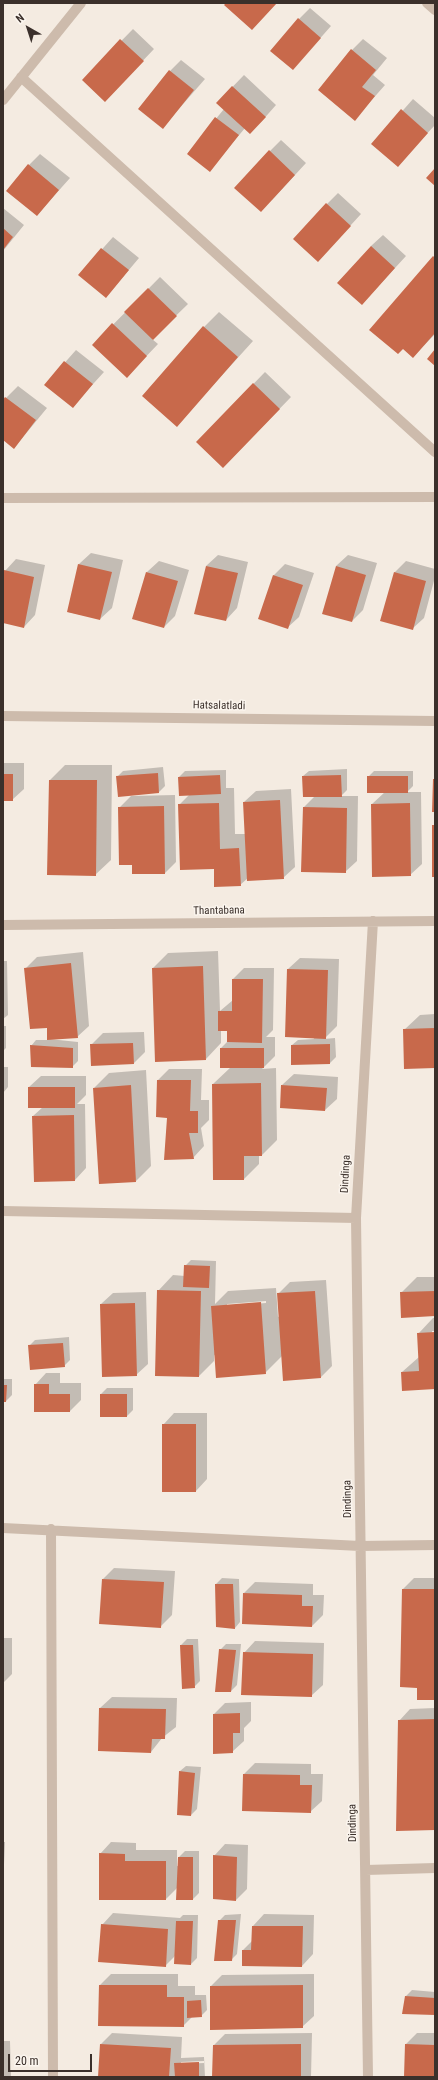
<!DOCTYPE html>
<html>
<head>
<meta charset="utf-8">
<style>
  body { margin:0 }
  #map { position:relative; width:438px; height:2080px; overflow:hidden; background:#f4ebe1; font-family:"Roboto Condensed",sans-serif }
  canvas { display:block }
  .frame { position:absolute; inset:0; border:4px solid #3b302b; pointer-events:none }
  .north { position:absolute; left:8px; top:8px; width:40px; height:40px; -webkit-text-stroke:3px #fbf5ee; paint-order:stroke; rotate:321deg; font-size:11px; font-weight:700; line-height:16px; text-align:center; color:#3b302b }
  .north::after { content:''; display:block; margin:auto; width:14px; height:18px; background:#3b302b; clip-path:polygon(50% 0,100% 100%,50% 72%,0 100%) }
  .scale { position:absolute; left:8px; top:2054px; width:84px; height:18px; box-sizing:border-box; border:2px solid #3b302b; border-top:0; padding-left:5px; font-size:12px; line-height:14px; white-space:nowrap; color:#3b302b; -webkit-text-stroke:3px #fbf5ee; paint-order:stroke }
</style>
</head>
<body>
<div id="map">
<canvas width="438" height="2080"></canvas>
<div class="frame"></div>
<div class="north">N</div>
<div class="scale">20 m</div>
</div>
<script>
const ctx = document.querySelector('canvas').getContext('2d');
ctx.lineJoin = 'round';
function fillPath(path, color) {
  ctx.fillStyle = color;
  ctx.fill(path, 'evenodd');
}
function trace(path, color, width, dash) {
  ctx.strokeStyle = color;
  ctx.lineWidth = width;
  ctx.lineCap = dash ? 'butt' : 'round';
  ctx.setLineDash(dash || []);
  ctx.stroke(path);
}
function write(font, color, halo, rows, align = 'center') {
  ctx.font = font + ' "Roboto Condensed",sans-serif';
  ctx.lineWidth = 3;
  ctx.setLineDash([]);
  ctx.textBaseline = 'middle';
  ctx.strokeStyle = halo;
  ctx.fillStyle = color;
  for (const [text, x, y, turn = 0] of rows) {
    ctx.save();
    ctx.translate(x, y);
    ctx.rotate((+turn || 0) * Math.PI / 180);
    ctx.textAlign = isNaN(turn) ? turn : align;
    if (halo) ctx.strokeText(text, 0, 0);
    ctx.fillText(text, 0, 0);
    ctx.restore();
  }
}
fillPath(new Path2D(`
  M310,8L331,26L293,69L299,19Z
  M133,29L154,49L116,89L83,80Z
  M363,39L387,58L373,75L385,85L355,119L352,50Z
  M181,60L205,79L163,127L170,71Z
  M244,75L276,105L261,122L245,128L210,170L188,153L224,109L217,103Z
  M413,99L435,118V125L398,165L373,144Z
  M281,140L306,163L272,200L270,151Z
  M40,154L70,178L37,215L29,165Z
  M338,193L361,214L329,249L327,204Z
  M3,208L24,225L3,251Z
  M383,235L406,256L373,292L371,246Z
  M113,237L139,258L106,297L79,275Z
  M435,255V334L413,357L403,348L371,330Z
  M160,277L188,304L152,339L158,344L138,365L93,345Z
  M219,312L253,341L177,425L204,327Z
  M76,350L104,372L73,406L45,385Z
  M265,372L291,397L234,456L197,442Z
  M18,386L47,408L14,448L3,439V401Z
  M91,553L123,560L112,608L100,619L68,612L79,564Z
  M218,555L248,562L237,608L226,620L206,566Z
  M348,555L377,563L363,610L352,621L336,566Z
  M16,559L45,565L35,615L24,627L3,622L5,571Z
  M159,561L189,570L175,616L164,627L147,572Z
  M406,561L435,569V577L424,618L412,629L381,620L395,572Z
  M285,564L314,573L299,617L287,628L274,575Z
  M3,763H24V789L12,800H3Z
  M65,765H112L111,860L95,875L50,780Z
  M163,767L165,786L159,792L117,777L123,771Z
  M347,769V790L341,796H358L357,861L345,872L302,871L304,807L315,796L303,776L309,771Z
  M226,770V788H234L235,834H246L244,802L256,791L291,789L295,867L283,878H248L240,885L215,868L179,805L189,795L179,777L185,771Z
  M374,771H413V786L407,792H421L422,864L410,875L372,804L385,792L368,777Z
  M175,795L176,862L165,873L133,864L119,808L131,796Z
  M218,951L220,1011L233,1000V979L244,968H274L273,1030L266,1037H275V1056L262,1069L276,1068L277,1140L262,1155H259V1164L244,1179L213,1084L231,1067L221,1048L228,1041V1030H221V1043L206,1059L153,968L168,953Z
  M83,952L89,1026L77,1037L49,1039L78,1042V1061L72,1067L31,1046L36,1040H48V1027L26,968L37,957Z
  M300,958L339,959L337,1026L324,1039L335,1038L336,1057L330,1063L292,1045L298,1040L314,1039L288,969Z
  M3,961H7L8,1015L3,1019Z
  M435,1014V1067L404,1030L420,1015Z
  M3,1026H6V1048L3,1051Z
  M144,1032L145,1052L134,1063L91,1045L103,1033Z
  M3,1067H8V1087L3,1093Z
  M169,1069H202L201,1100H209V1120L201,1128L204,1146L193,1158L168,1117L158,1080Z
  M146,1070L151,1166L136,1181L94,1088L109,1073Z
  M294,1074L338,1077L337,1099L325,1110L281,1107L282,1085Z
  M41,1076H86V1095L77,1104H85L86,1168L75,1180L33,1116L43,1107L29,1087Z
  M191,1260L216,1261L215,1304L228,1291L276,1288L278,1317L280,1316L278,1294L290,1282L326,1280L332,1366L321,1377L282,1356L265,1373L214,1355V1361L199,1376L158,1291L173,1275L185,1276V1266ZM266,1301V1303L227,1306V1304Z
  M417,1277H435V1315L401,1293Z
  M146,1292L148,1364L136,1375L101,1304L113,1293Z
  M433,1318H435V1331H432V1333H435V1388L402,1372L419,1357L418,1334Z
  M69,1337L70,1360L64,1366L29,1346L35,1340Z
  M46,1373H60V1383H81V1400L70,1411L35,1385Z
  M3,1379H12V1395L6,1401H3Z
  M107,1388H133V1410L127,1416L101,1394Z
  M174,1413H207V1479L196,1491H163V1425Z
  M114,1568L175,1571L172,1615L161,1626L103,1579Z
  M222,1578L239,1579L240,1622L235,1628L216,1584Z
  M414,1578H435V1699L418,1687L403,1589Z
  M255,1582L313,1584V1595H324L323,1615L312,1626L244,1593Z
  M3,1638H12V1674L3,1683Z
  M187,1639H198L200,1681L194,1687L181,1645Z
  M255,1641L324,1643L323,1685L311,1696L244,1653Z
  M226,1644H241L237,1685L231,1691L220,1650Z
  M112,1697L177,1698L176,1727L162,1738L151,1752L100,1708Z
  M251,1702V1721L244,1728V1741L232,1752L214,1714L225,1703Z
  M435,1708V1829L399,1721L410,1709Z
  M255,1763L311,1764V1774H323L322,1801L310,1812L244,1774Z
  M186,1766L201,1767L197,1809L191,1815L180,1771Z
  M3,1842H5L3,1887Z
  M111,1842L136,1843V1850H177V1866H179V1857L185,1851H199V1893L193,1899L178,1887L166,1899L100,1854Z
  M225,1844L248,1845L247,1889L236,1900L214,1856Z
  M113,1913L180,1918L183,1915H198L197,1958L191,1964L175,1956L165,1966L102,1925Z
  M241,1914L237,1954L231,1960L219,1921L225,1915Z
  M264,1914L314,1915L313,1954L302,1966L243,1965V1950L252,1941L253,1926Z
  M111,1974H178V1986H195V1995H206L207,2010L201,2016L192,2017L183,2026L100,1985Z
  M314,1974V2016L302,2027L211,1986L222,1975Z
  M412,1990L435,1992V2014L406,1996Z
  M112,2033L182,2037L181,2058L204,2057L205,2077H99L101,2044ZM204,2061V2063L181,2064V2062Z
  M312,2033L311,2077H213L214,2045L225,2034Z
  M417,2033H435V2077H405L406,2044Z
  M3,2041H10L11,2077H3Z`), '#0003');
fillPath(new Path2D(`
  M226,3H277L252,30L224,5Z
  M298,18L321,38L293,70L270,51Z
  M120,39L144,61L105,102L82,80Z
  M351,49L376,70L362,87L375,96L355,121L318,90Z
  M169,70L194,90L163,129L138,109Z
  M232,86L266,117L250,134L216,103Z
  M401,109L428,133L398,167L371,144Z
  M215,117L239,135L210,172L187,154Z
  M269,150L295,175L261,212L234,188Z
  M28,164L59,190L37,216L6,191Z
  M435,168V186L426,178Z
  M326,203L351,226L318,262L293,239Z
  M3,228L13,237L3,250Z
  M371,246L395,268L362,305L337,283Z
  M101,248L129,270L106,298L78,275Z
  M433,256L435,258V333L413,358L403,349L398,354L369,330Z
  M148,288L177,316L153,340L124,312Z
  M112,323L147,356L127,378L92,345Z
  M203,326L238,357L177,427L142,396Z
  M435,349V366L427,359Z
  M64,361L93,384L73,408L44,385Z
  M253,383L280,409L223,468L196,442Z
  M5,397L36,420L14,449L3,440V400Z
  M78,564L112,572L100,620L67,612Z
  M206,566L238,573L226,621L194,614Z
  M336,566L366,575L352,622L322,614Z
  M4,570L34,577L24,628L3,623Z
  M146,572L178,581L164,628L132,619Z
  M394,572L426,581L413,630L380,621Z
  M273,575L303,585L288,629L258,619Z
  M158,773L159,793L118,797L116,776Z
  M3,774H13V801H3Z
  M220,775L221,794L179,796L178,777Z
  M341,775L342,797H303L302,776Z
  M367,776H408V793H367Z
  M433,779H435V812H432Z
  M49,780H97L96,876L47,875Z
  M280,800L284,879L247,881L243,802Z
  M219,803L220,849L239,848L241,886L214,887V869L180,870L178,804Z
  M410,803L411,876L372,877L371,804Z
  M164,806L165,874H132V865H119L118,807Z
  M303,807L347,808L346,873L301,872Z
  M432,825H435V877H432Z
  M71,963L78,1038L47,1040V1028L30,1029L24,968Z
  M203,966L206,1060L155,1062L152,968Z
  M287,969L328,970L326,1039L285,1037Z
  M232,979H263L262,1043L227,1042V1031H218V1011H232Z
  M435,1028V1068L404,1069L403,1029Z
  M133,1043L134,1064L91,1066L90,1044Z
  M330,1044V1064L291,1065V1045Z
  M30,1045L73,1048V1068L31,1067Z
  M220,1048H264V1068H220Z
  M157,1080H191L190,1111H198V1133H189L194,1159L164,1160L167,1118L156,1117Z
  M261,1083L262,1156H244V1180H213L212,1084Z
  M131,1085L136,1182L99,1184L93,1088Z
  M281,1085L327,1088L325,1111L280,1108Z
  M28,1087H75V1108H28Z
  M74,1115L75,1181L34,1182L32,1116Z
  M184,1265L210,1266L209,1288L183,1287Z
  M157,1290L201,1291L199,1377L155,1376Z
  M315,1291L321,1378L283,1381L277,1293Z
  M435,1291V1316L401,1318L400,1292Z
  M261,1302L266,1374L216,1378L211,1306Z
  M135,1303L137,1376L102,1377L100,1304Z
  M435,1332V1389L402,1391L401,1372L419,1371L417,1333Z
  M63,1343L65,1367L30,1370L28,1345Z
  M34,1384H49V1394H70V1412H34Z
  M3,1385H7L6,1402H3Z
  M100,1394H127V1417H100Z
  M162,1424H196V1492H162Z
  M102,1579L164,1582L161,1628L99,1624Z
  M215,1584H233L235,1629L216,1627Z
  M402,1589H435V1700H417V1688L400,1687Z
  M243,1593L302,1595V1606H313L312,1627L242,1624Z
  M180,1645H193L195,1688L182,1689Z
  M219,1649L236,1650L231,1692H215Z
  M243,1652L313,1654L312,1697L241,1695Z
  M99,1708L166,1709L165,1739H152L151,1753L98,1751Z
  M240,1713V1733H233V1753L213,1754V1714Z
  M435,1719V1830L396,1831L398,1720Z
  M179,1771L195,1773L191,1816L177,1815Z
  M243,1774L300,1775V1785H312L311,1813L242,1811Z
  M99,1853L125,1854V1861H166V1900H99Z
  M213,1855L237,1857L236,1901L213,1899Z
  M178,1857H193V1900H176Z
  M218,1920H236L232,1961H214Z
  M176,1921H193L191,1965L174,1964Z
  M101,1924L168,1929L166,1967L98,1962Z
  M252,1926H303L302,1967L242,1966V1950H251Z
  M99,1985H167V1997H184V2027L98,2026Z
  M303,1985V2028L210,2030V1986Z
  M405,1996L435,1998V2015L402,2014Z
  M201,2000L202,2017L187,2018V2001Z
  M100,2044L171,2048L169,2077H98Z
  M301,2044V2077H212L213,2045Z
  M405,2044L435,2045V2077H404Z
  M199,2062V2077H175L174,2063Z`), '#c8694b');
trace(new Path2D(`
  M427,3L435,10
  M21,77L435,452
  M3,100L81,3
  M3,498L435,497
  M3,925L435,921
  M3,1211L356,1218
  M3,1528L360,1546L435,1545
  M51,1529L53,2077
  M366,1870L435,1868
  M368,2077L356,1218L373,921`), '#cdbbac', 10);
trace(new Path2D(`
  M3,716L435,721`), '#cdbbac', 10);
write('11px', '#3b302b', '#fbf5ee', [
  ["Hatsalatladi",219,706,1],
  ["Thantabana",219,911,-1],
  ["Dindinga",346,1174,-87],
  ["Dindinga",348,1499,-91],
  ["Dindinga",353,1823,-91]
]);
</script>
</body>
</html>
